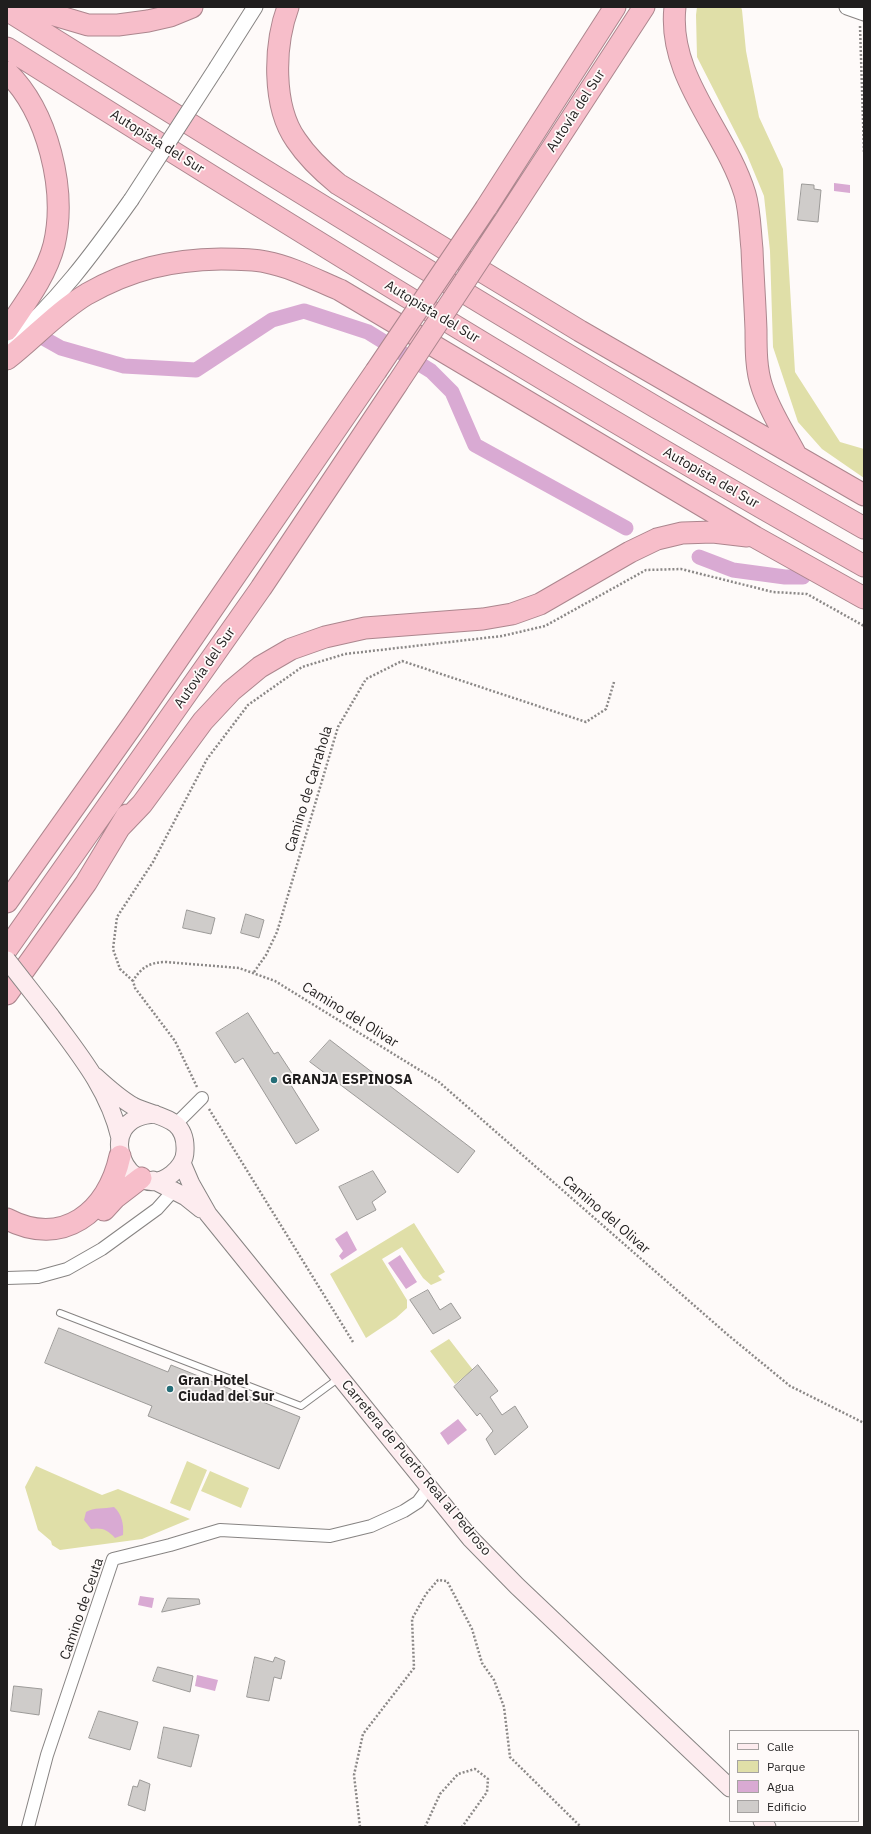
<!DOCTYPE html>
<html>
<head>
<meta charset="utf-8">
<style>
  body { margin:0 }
  #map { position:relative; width:871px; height:1834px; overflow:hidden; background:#fefaf9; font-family:"IBM Plex Sans",sans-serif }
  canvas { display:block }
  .frame { position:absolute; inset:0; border:8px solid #201e1e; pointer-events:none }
  .legend { position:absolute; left:729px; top:1730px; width:130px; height:92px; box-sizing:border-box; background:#fefaf9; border:1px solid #a5a2a1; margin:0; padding:5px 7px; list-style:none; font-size:12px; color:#201e1e }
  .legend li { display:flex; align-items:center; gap:8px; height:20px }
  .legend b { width:20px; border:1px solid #a5a2a1 }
</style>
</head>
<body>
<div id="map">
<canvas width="871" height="1834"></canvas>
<div class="frame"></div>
<ul class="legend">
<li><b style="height:5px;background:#fdecef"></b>Calle</li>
<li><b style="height:11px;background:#e0dfa8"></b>Parque</li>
<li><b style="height:11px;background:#d9aad3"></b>Agua</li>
<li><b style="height:11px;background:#cfccca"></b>Edificio</li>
</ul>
</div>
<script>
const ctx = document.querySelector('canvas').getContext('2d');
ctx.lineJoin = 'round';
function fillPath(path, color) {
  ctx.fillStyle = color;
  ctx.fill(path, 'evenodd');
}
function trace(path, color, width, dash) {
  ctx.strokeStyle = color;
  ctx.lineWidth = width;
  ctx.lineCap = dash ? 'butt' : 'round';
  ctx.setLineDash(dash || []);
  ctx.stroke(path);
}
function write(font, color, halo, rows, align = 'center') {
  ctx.font = font + ' "IBM Plex Sans",sans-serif';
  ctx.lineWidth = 3.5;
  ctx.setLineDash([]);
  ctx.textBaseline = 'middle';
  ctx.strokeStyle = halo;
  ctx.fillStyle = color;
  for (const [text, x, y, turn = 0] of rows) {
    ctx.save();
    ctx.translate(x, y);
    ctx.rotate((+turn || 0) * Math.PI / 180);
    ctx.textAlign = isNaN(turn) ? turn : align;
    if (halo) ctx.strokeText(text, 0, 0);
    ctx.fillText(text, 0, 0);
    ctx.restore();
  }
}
fillPath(new Path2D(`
  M697,7H741L742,10L746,51L759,117L783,169L795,372L840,442L864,449V478L822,449L798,422L773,347L770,251L764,196L747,155L697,57L696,15Z
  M414,1223L445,1272L438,1276L442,1280L431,1285L423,1278L402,1247L382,1259L407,1300V1308L396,1318L366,1338L330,1274Z
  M449,1339L473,1370L455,1384L430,1351Z
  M187,1461L207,1470L190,1511L170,1503Z
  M36,1466L102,1495L118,1489L190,1519L142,1539L60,1550L52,1545L51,1541L38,1530L25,1487Z
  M210,1471L249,1488L241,1508L201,1491Z`), '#e0dfa8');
fillPath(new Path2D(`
  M834,183L850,185V193L834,191Z
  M347,1231L357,1250L342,1260L339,1256L343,1251L335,1239Z
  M400,1255L417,1282L406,1289L388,1263Z
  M458,1419L467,1430L448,1445L440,1433Z
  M114,1507C122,1514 124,1525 123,1535L115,1538C108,1530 102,1527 91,1529L84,1520L86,1512C94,1507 104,1509 114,1507Z
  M140,1596L154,1598L152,1608L138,1605Z
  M197,1675L218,1680L215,1691L195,1686Z`), '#d9aad3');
trace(new Path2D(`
  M45,339L61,348L124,366L196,370L272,320L304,311L368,332L431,371L452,392L475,445L626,528
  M699,557L733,570L785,577H803`), '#d9aad3', 15);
const building = new Path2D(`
  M802,184L814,185V189L821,190L818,222L798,220Z
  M187,910L215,918L211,934L183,928Z
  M246,914L264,920L259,938L241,933Z
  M248,1013L274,1054L278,1052L295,1078L289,1082L319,1130L296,1144L243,1058L235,1063L216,1033Z
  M330,1040L475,1151L458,1173L310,1062Z
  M373,1171L386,1192L372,1202L376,1210L357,1220L339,1187Z
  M428,1290L440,1310L451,1303L461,1318L433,1334L410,1300Z
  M59,1328L168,1372L171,1365L300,1417L279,1469L148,1416L152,1406L45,1363Z
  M478,1365L498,1391L490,1397L502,1415L515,1406L528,1427L495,1455L486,1439L493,1431L480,1413L477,1416L454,1387Z
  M168,1598L199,1599L200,1604L162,1612Z
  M255,1657L273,1662L275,1657L285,1661L281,1679L274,1677L269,1701L247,1697Z
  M158,1667L193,1676L190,1692L153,1681Z
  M14,1686L42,1689L39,1715L11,1711Z
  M99,1711L138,1722L130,1750L89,1738Z
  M164,1727L199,1735L191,1767L158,1758Z
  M140,1780L150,1784L145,1811L128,1805L133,1786L137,1787Z`);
fillPath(building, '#cfccca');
trace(building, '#9c9a98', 1);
const service = new Path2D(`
  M60,1313L301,1406L339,1378`);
const minor = new Path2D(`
  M176,1124L202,1098
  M7,1278L38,1277L67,1269L102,1249L157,1209L174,1190
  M28,1827L47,1755L113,1559L170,1545L220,1530L330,1536L371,1526L404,1511L418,1502L429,1487`);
const tertiary = new Path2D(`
  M847,7L864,13
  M217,67L255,7
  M7,345C56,304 94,252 131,200`);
const secondary = new Path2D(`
  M50,1015C79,1054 109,1090 120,1138
  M95,1076C107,1087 119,1098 133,1106C156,1118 187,1115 185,1151C185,1160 179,1168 172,1174C129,1208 88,1118 155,1114
  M182,1163L191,1184L208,1214L470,1538L517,1586L730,1788
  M153,1180L186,1197L201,1209
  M762,1821L767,1827`);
const motorway = new Path2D(`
  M27,7L88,25H118L148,21L170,16L192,7
  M288,7C274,45 272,106 296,140C308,158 322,171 338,184L580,331L864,495
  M675,7C667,77 726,131 745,194C750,211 750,231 752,249C753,276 755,303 756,330C756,349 756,370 762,387C770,412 784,432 796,455
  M7,10C290,187 574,363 864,528
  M7,48C290,226 573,402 864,566
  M7,72C48,112 67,190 54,245C46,276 25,303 7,330
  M486,208L615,7
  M508,216L644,7
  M7,359C34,338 57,312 87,294C131,269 170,260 221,259C235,259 252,259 266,262C292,267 316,280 340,290L755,537L864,598
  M120,827L142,804L203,721L231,691L260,667L291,649L325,637L365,628L483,619L512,614L540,604L630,552L657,539L682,533L713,532L747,536
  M7,902L134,723L376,371
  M7,949L261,588L397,384
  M7,994L86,883L127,815
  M104,1210L115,1198L141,1178
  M7,1219C63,1248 108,1212 120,1156`);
trace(service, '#878483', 8);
trace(minor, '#878483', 14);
trace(tertiary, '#878483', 17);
trace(secondary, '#878483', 19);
trace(motorway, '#ac868e', 23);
trace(new Path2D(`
  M860,26L864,152
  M254,972L266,955L277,932L338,727L366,679L402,661L586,722L606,709L614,682
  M133,981L120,969L113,949L117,917L153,862L207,759L248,705L302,667L345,654L502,636L545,626L646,570L681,569L773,592L807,594L864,626
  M197,1087L175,1041L135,988L133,981C141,967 151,962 166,962L239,968L275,981L439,1082L728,1335L790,1386L864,1423
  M209,1109L353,1342
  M360,1827L354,1775L363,1734L414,1668L412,1619L426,1594L438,1580L447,1581L472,1629L482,1663L494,1680L504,1707L510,1757L581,1827
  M425,1827L440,1794L458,1774L475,1769L488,1779L487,1792L462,1827`), '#8b8887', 2.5, [2, 2]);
trace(service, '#fff', 6);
trace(minor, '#fff', 12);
trace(tertiary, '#fff', 15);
trace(secondary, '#fdecef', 17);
trace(motorway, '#f7beca', 21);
const tertiaryBridge = new Path2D(`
  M131,200L217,67`);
const secondaryBridge = new Path2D(`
  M7,960L50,1015`);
const motorwayBridge = new Path2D(`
  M376,371L486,208
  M397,384L508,216`);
trace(tertiaryBridge, '#878483', 17, []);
trace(secondaryBridge, '#878483', 19, []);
trace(motorwayBridge, '#ac868e', 23, []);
trace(tertiaryBridge, '#fff', 15);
trace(secondaryBridge, '#fdecef', 17);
trace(motorwayBridge, '#f7beca', 21);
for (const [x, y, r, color] of [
  [274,1080,4,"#256e78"],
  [170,1389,4,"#256e78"]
]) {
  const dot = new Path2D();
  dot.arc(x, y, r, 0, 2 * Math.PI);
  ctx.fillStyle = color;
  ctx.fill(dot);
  trace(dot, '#fefaf9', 1.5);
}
write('14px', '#201e1e', '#fefaf9', [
  ["Autovía del Sur",576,111,-57],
  ["Autopista del Sur",157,142,32],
  ["Autopista del Sur",432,312,31],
  ["Autopista del Sur",711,478,30],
  ["Autovía del Sur",205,668,-55],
  ["Camino de Carrahola",309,789,-73],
  ["Camino del Olivar",350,1015,32],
  ["Camino del Olivar",606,1215,41],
  ["Carretera de Puerto Real al Pedroso",416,1468,50],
  ["Camino de Ceuta",82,1609,-71]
]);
write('bold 14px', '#201e1e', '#fefaf9', [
  ["GRANJA ESPINOSA",282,1080],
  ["Gran Hotel",178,1381],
  ["Ciudad del Sur",178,1397]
], 'left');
</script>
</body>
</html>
